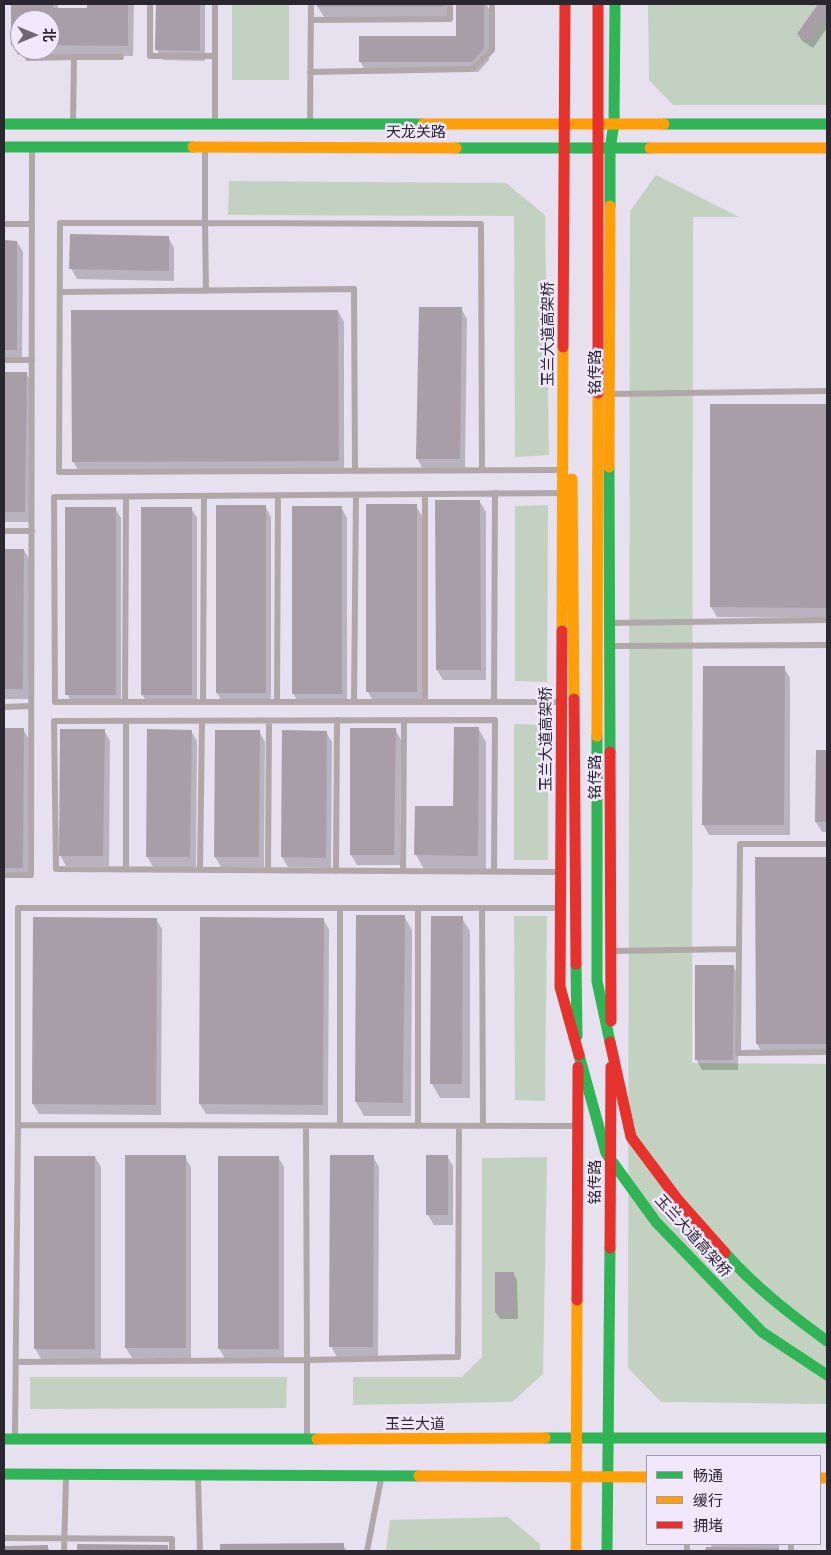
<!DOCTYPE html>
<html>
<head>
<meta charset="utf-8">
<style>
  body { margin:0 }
  #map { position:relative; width:831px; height:1555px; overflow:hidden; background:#e7e0ef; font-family:"Asap Condensed","Noto Sans SC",sans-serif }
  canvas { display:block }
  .frame { position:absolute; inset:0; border:5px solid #2b2731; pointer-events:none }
  .legend { position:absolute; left:646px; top:1455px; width:175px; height:90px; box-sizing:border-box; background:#f2e8fe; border:1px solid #a29bac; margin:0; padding:6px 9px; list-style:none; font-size:15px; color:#2b2731 }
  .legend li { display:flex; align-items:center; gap:10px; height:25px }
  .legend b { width:25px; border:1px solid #a29bac }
  .north { position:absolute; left:10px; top:10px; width:50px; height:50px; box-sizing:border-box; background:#f2e8fe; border:1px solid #a29bac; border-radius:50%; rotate:90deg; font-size:14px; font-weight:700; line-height:20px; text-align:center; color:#2b2731 }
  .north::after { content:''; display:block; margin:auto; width:18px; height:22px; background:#6d6874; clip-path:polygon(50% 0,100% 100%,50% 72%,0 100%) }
</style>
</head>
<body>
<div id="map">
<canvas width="831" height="1555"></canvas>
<div class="frame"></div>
<ul class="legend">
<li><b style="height:6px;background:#30b455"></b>畅通</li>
<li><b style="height:6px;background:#ff9f0a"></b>缓行</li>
<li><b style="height:6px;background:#e5322d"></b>拥堵</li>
</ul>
<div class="north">北</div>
</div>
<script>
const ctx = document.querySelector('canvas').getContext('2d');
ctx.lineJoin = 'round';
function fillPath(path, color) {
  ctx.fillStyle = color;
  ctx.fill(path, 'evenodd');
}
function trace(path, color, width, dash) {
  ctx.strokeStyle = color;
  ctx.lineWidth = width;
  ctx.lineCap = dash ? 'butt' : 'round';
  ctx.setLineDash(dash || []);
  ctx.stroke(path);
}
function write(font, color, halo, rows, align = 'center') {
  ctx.font = font + ' "Asap Condensed","Noto Sans SC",sans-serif';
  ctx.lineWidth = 5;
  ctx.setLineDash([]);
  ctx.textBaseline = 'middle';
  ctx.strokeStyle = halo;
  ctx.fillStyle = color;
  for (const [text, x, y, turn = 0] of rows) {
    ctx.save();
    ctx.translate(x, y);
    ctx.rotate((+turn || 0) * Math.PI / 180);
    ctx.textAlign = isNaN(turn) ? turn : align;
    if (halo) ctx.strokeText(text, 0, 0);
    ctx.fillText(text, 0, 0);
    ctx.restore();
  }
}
fillPath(new Path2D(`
  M232,4H289V80H232Z
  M648,4H827V105H673L649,80Z
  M656,175L739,217H693L692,1063L827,1064V1404L661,1402L628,1368L630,211Z
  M229,181L506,183L545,215L549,455L515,457L514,216L228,215Z
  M548,505L547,682L515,681V506Z
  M514,724L548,725V860H514Z
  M514,916H547L545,1101L515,1100Z
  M547,1157L543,1374L512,1402L353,1405V1377H462L482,1357V1158Z
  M30,1377H287L286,1408L30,1409Z
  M508,1517L540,1544V1551H386L390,1520Z`), '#c3d1c1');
fillPath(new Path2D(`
  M13,4H58V9H88V4H134L133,56L18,55L12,45ZM20,20H50V50H20Z
  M157,4H205V61L163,60L157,50Z
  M318,4H450V17H324L318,7Z
  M457,4H486L489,9V60L478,72H366L360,61L457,37Z
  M819,4H827V28L813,48L802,41L798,34Z
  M168,237L174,248V281L77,279L71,268Z
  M4,242H17L23,252L22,360H4Z
  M461,308L467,319L465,469H423L417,458Z
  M338,311L344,322V471L79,472L73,461Z
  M4,373H26L32,384L31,522H4Z
  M711,405L827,406V618L717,617L711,607Z
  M480,502L486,512V680H443L437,670Z
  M265,506L271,517V703H223L217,693Z
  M416,506L422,516V702H374L368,692Z
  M341,507L347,518V704H299L293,693Z
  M115,508L121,518V705H73L67,694Z
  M191,508L197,518V705H148L142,694Z
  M4,550H24L30,561L29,699H4Z
  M784,668L790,678V835H709L703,824Z
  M478,728L486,742V869H424L416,855V807H455Z
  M4,729H23L29,739L28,878H4Z
  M395,729L401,740L400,865H357L351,855Z
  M104,730L110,741L109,866H66L60,855Z
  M191,731L197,741L196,867H153L147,856Z
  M259,731L265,742L264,867H221L215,857Z
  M283,731L326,732L332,742L331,868L288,867L282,857Z
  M817,751H827V832H822L816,822Z
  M757,858H827V1054H763L757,1044Z
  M404,916L412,930L411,1116H364L356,1102Z
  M432,917L462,918L470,931V1098H440L432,1084Z
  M201,918L323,919L329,929L328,1115L206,1114L200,1104Z
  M156,919L162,929L161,1115L39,1114L33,1104Z
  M733,966L739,977L738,1070H702L696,1059Z
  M447,1156L453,1166V1225H434L428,1215Z
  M95,1157L101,1167V1359H41L35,1348Z
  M185,1157L191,1167V1358H132L126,1348Z
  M278,1157L284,1167V1359H225L219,1348Z
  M373,1157L379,1167L378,1357H337L331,1346Z
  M513,1273L517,1280L518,1319H500L496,1313Z
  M710,1544H779V1548H777L779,1551H707V1549H713Z
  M79,1545L167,1546L170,1551H79Z
  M221,1545H343L347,1551H221Z
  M47,1546L50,1551H4V1547Z`), '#0003');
fillPath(new Path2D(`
  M11,4H53V8H87V4H128V46L50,45V20H20V45H11Z
  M156,4H200V51L155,50Z
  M317,4H444V7H317Z
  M456,4H484V49L472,62H359V36H456Z
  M818,4H827V16L809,42L797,34Z
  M70,234L169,236V271L69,269Z
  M4,240L17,241V350H4Z
  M419,307H462L460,459H416Z
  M71,310H338L339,461L72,462Z
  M4,372H27L25,512H4Z
  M710,404H827V608L710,607Z
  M435,500H480L481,670H436Z
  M366,504H417V692H366Z
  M216,505H266V693H216Z
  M292,506H342V694H292Z
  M65,507H116V695H65Z
  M141,507H192V695H141Z
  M4,549H24L23,689H4Z
  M703,666H785L784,825H702Z
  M454,727H479L478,856L414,855L415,806H453Z
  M4,728H24L23,868H4Z
  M350,728H396L394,855H350Z
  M60,729H105L103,856H59Z
  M147,729L192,730L190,857H146Z
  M215,730H260L259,857H214Z
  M282,730L327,731L326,858L281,857Z
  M816,750H827V822H815Z
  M755,857H827V1044H756Z
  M356,915H405L403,1103L355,1102Z
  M431,916H463L462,1084H430Z
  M33,917L157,918L156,1105L32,1104Z
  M200,917L324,918L323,1105L199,1104Z
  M695,965H734L733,1060H695Z
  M125,1155H186V1348H125Z
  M330,1155H374L373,1347H329Z
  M426,1155H448V1215H426Z
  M34,1156H95V1349H34Z
  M218,1156H279V1349H218Z
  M495,1272H514L515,1313H495Z
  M344,1543V1551H220V1544Z
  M77,1544L168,1545V1551H77Z
  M48,1545V1551H4V1546Z
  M706,1547L779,1548V1551H705Z`), '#a79ea8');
trace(new Path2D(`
  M150,4V56H215
  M215,4V123
  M311,20L450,19V4
  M28,58L74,57
  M310,72L472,69L492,50V4
  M73,123L74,57H121
  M310,123L311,4
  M205,148V223H60L59,472L561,470
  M4,224H32
  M206,291L205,223L481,224L482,470
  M60,292L354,289L355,471
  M4,360H32
  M611,394L827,391
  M425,494V702
  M4,531H32
  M610,623L827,620
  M610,646L827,645
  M125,702L126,497
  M203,702L204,496
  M277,702L278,495
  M354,702L356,495
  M494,702L495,493
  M558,702H55L54,497L561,493
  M4,707L31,706
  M126,721V869
  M827,844H740L738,1053L827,1052
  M200,870L202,721
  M268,870L269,721
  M336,871L337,720
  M403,871L404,720
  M494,871L495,720L54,721L56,869C223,870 390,871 557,872
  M4,875H31L32,148
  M418,908H482L483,1126
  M482,908H558
  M612,951L738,949
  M306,1126L307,1360L458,1357L459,1126
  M340,1126V908
  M418,1126V908H18V1125L577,1126
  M16,1362L307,1360V1435
  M15,1437L18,1125
  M198,1476L200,1551
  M4,1538L172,1539V1551
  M687,1544V1551
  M64,1551L66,1478
  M367,1551L381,1479
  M791,1551V1544`), '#b0a8a8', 6);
trace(new Path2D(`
  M4,124H423
  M664,124H827
  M4,147H193
  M456,148H650
  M610,206V149L614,123L615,4
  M609,467L610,752
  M597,736V981L610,1042
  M576,964L577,1036
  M579,1055L606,1153L656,1222L762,1332L827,1375
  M725,1253C755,1287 790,1314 827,1341
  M545,1438H827
  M4,1439H317
  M4,1474L419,1476
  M607,1551L610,1248`), '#30b455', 11);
trace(new Path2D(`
  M423,124H664
  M193,147L456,148
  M650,148H827
  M609,467L610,206
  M572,479L574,699
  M562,631L563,347
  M597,736L598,393
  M317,1439L545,1438
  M419,1476L647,1477
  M820,1478H827
  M576,1551L577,1300`), '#ff9f0a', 11);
trace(new Path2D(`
  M563,347L565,4
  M598,393V4
  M562,631L560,987L579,1055
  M574,699L576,964
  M610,752L611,1021
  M610,1042L631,1137L678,1200L725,1253
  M610,1248L611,1067
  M577,1300L578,1067`), '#e5322d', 11);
write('15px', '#2b2731', '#f2e8fe', [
  ["天龙关路",416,132],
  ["玉兰大道高架桥",548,334,-90],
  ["铭传路",595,372,-90],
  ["玉兰大道高架桥",546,739,-90],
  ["铭传路",595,777,-90],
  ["铭传路",595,1182,-90],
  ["玉兰大道高架桥",693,1236,48],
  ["玉兰大道",415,1424]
]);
</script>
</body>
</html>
